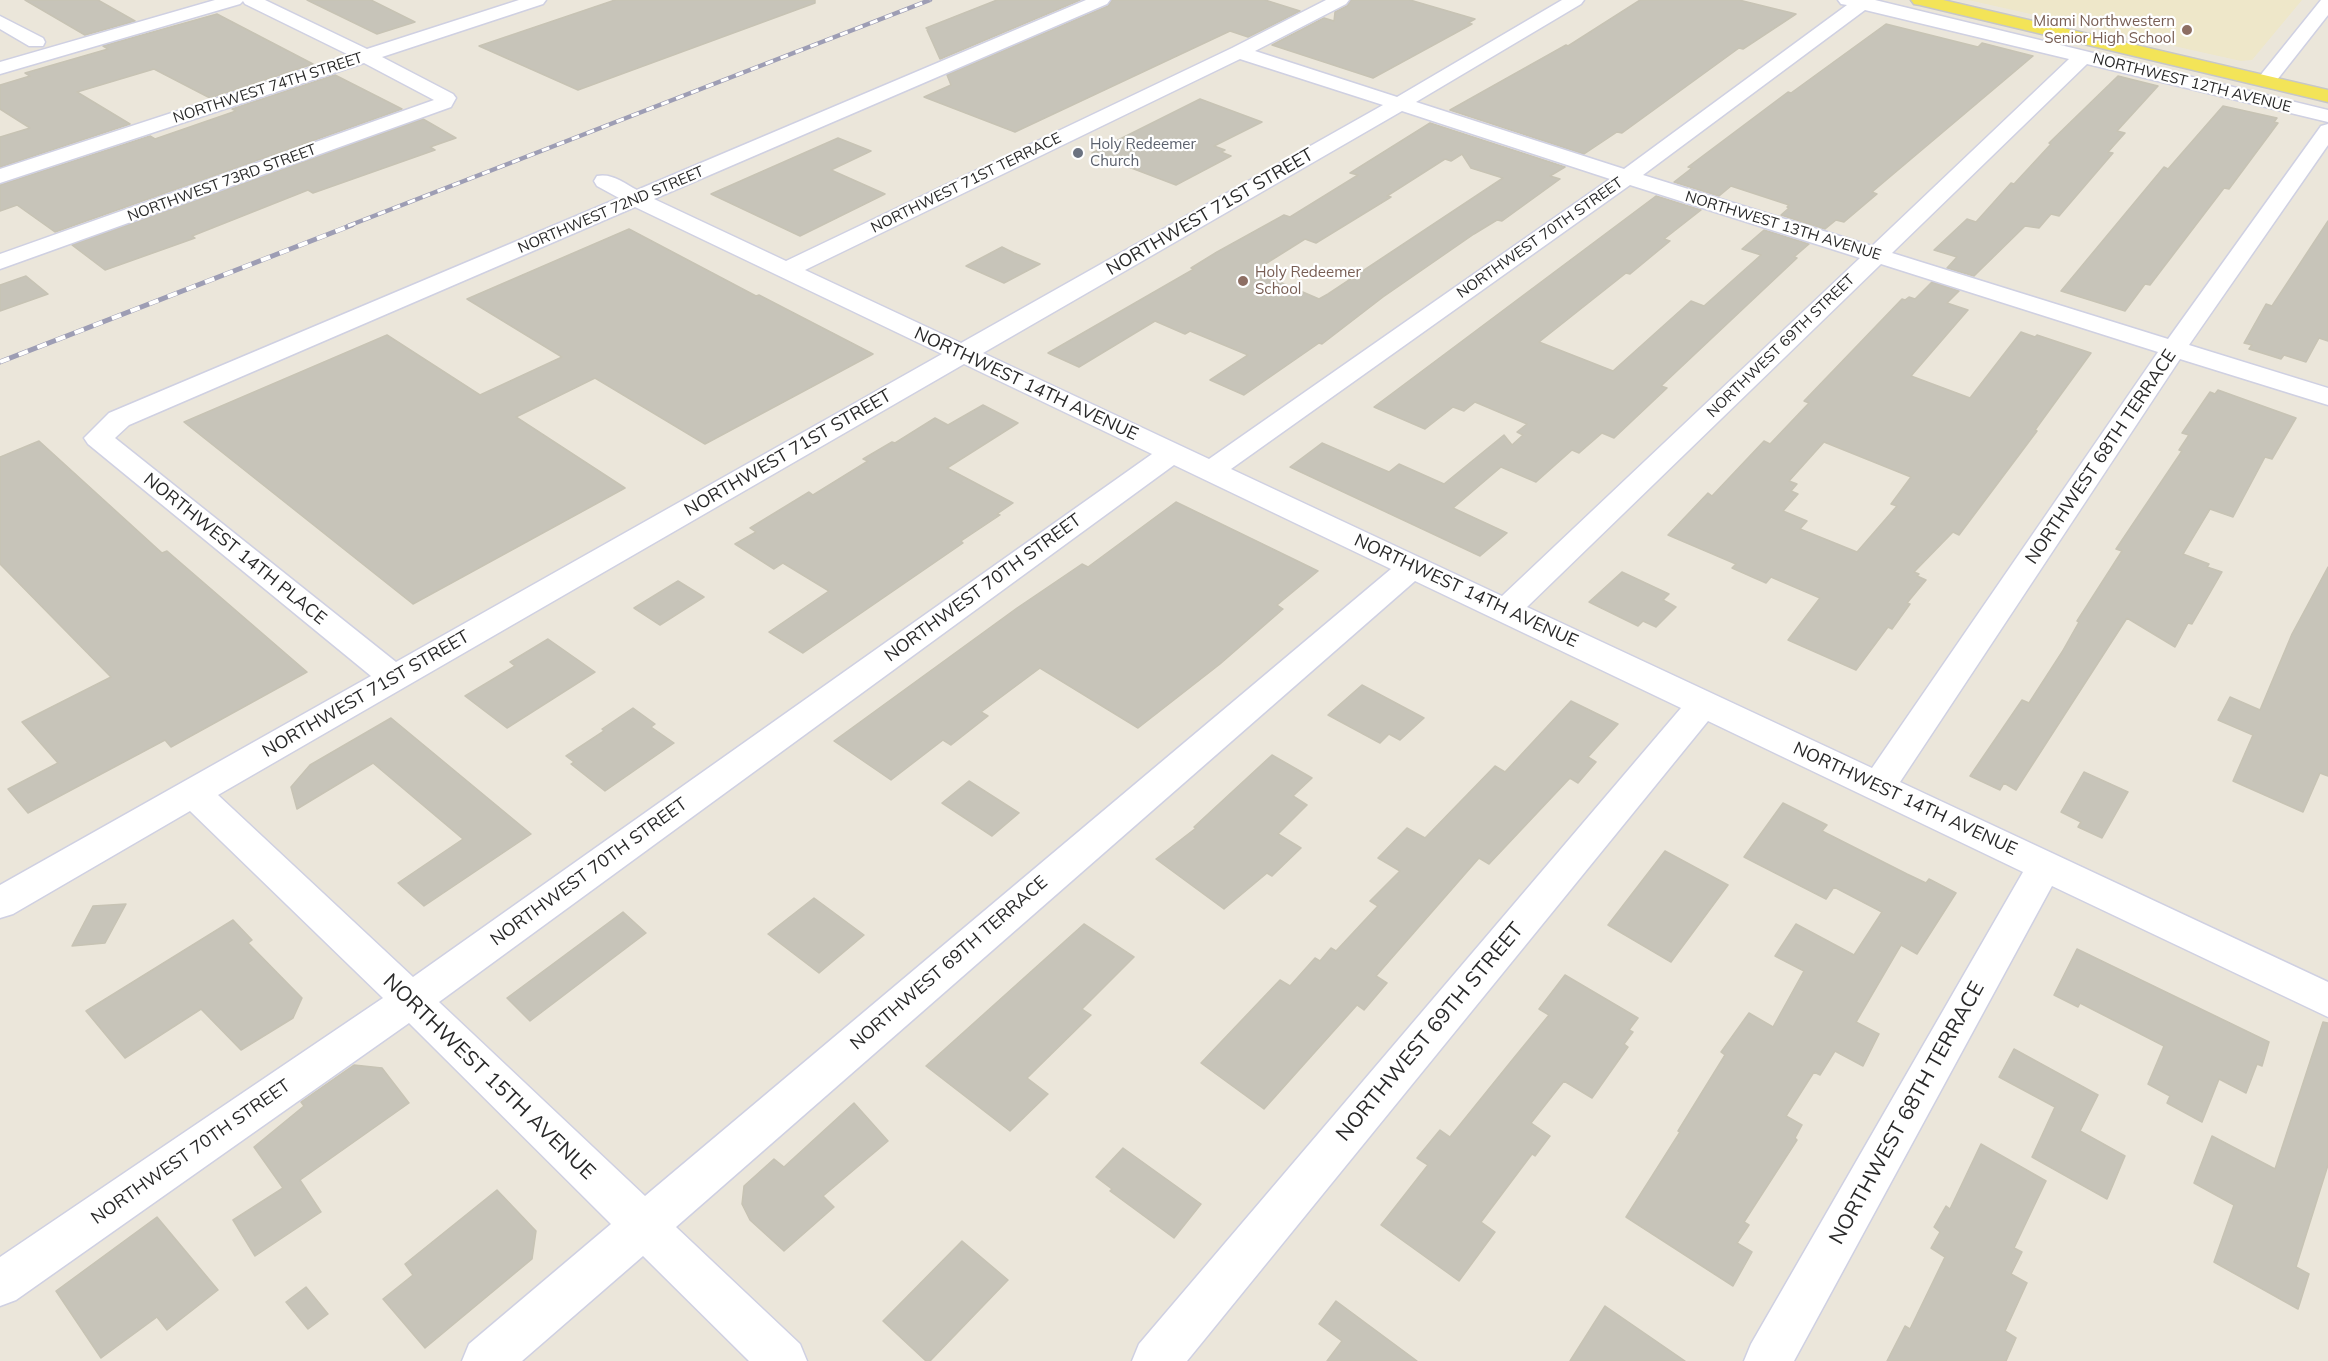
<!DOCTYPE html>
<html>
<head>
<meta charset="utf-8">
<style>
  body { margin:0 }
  canvas { display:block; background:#ebe6da }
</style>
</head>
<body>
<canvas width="2328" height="1361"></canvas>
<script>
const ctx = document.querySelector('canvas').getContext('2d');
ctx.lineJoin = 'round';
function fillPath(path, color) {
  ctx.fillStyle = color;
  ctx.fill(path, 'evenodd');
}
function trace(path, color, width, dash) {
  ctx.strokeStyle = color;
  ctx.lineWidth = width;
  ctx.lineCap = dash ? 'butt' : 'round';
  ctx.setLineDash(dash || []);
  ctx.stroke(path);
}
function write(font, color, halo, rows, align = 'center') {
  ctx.font = font + ' Mulish,sans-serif';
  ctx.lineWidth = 4.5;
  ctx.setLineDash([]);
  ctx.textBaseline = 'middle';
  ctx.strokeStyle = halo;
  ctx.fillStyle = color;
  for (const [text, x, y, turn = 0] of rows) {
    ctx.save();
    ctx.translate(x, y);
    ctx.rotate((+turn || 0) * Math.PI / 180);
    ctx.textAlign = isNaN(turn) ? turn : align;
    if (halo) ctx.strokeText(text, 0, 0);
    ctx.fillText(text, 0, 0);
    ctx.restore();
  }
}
fillPath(new Path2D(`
  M1968,0H2302L2252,60L2241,61Z`), '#eee7c9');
const building = new Path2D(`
  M25,0H98L135,21L85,35Z
  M307,0H371L415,22L377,34Z
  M615,0H815V3L578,90L479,46Z
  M997,0H1080L940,59L927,30L929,29L926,28Z
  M1112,0H1265L1300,11L1248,37L1230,31L1015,132L924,97L951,85L947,75L1108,6Z
  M1351,0H1410L1475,19L1468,23L1472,24L1373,78L1272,45L1324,18L1334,21L1335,12L1347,6Z
  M1640,0H1739L1796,14L1743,49L1739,48L1622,133L1617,132L1584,154L1450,110L1566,45L1568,46Z
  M217,14L313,64L210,98L154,69L77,92L130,124L0,167V137L30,128L0,109V85L30,76L25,73L108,49L103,46Z
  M1886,24L1978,47L1982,43L2033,56L1872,192L1877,194L1844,222L1836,220L1825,229L1781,215L1789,208L1787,207L1789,205L1731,186L1719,196L1674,182L1692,168L1688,167L1788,92L1791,93Z
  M335,75L402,109L55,232L17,205L0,211V185L150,136L155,139L236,111L232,109Z
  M2118,76L2158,86L2117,131L2125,133L2108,152L2113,153L2059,216L2051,214L2039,228L2025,226L1974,276L1947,268L1957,257L1934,250L1967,219L1976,222L2011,183L2014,184L2051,144L2049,143Z
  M1200,99L1262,122L1214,146L1225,150L1221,152L1231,156L1176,185L1092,153Z
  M2223,106L2277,118L2274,122L2278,123L2229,189L2224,188L2150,285L2145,284L2125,311L2061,291L2164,167L2168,169Z
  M423,119L456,138L430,147L435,150L313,193L308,190L192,236L195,238L105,270L72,245Z
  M1430,123L1565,167L1550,176L1560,179L1502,221L1497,220L1474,234L1383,297L1322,344L1319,343L1244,395L1210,380L1248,355L1190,331L1185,334L1155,321L1079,367L1048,353L1194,269L1191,268L1217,252L1284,215L1290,217L1358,175L1350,173ZM1462,154L1471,168L1503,178L1328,294L1319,299L1254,271L1305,239L1316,243L1391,197L1387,196L1445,159L1451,161Z
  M838,138L871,151L831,170L885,194L800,236L711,194Z
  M1656,196L1701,210L1664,239L1670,241L1630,274L1626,273L1539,342L1613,371L1691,301L1704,306L1761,255L1742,249L1764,230L1809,244L1794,257L1797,258L1661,386L1667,388L1614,438L1602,433L1579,453L1572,450L1536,482L1501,467L1453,508L1507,533L1480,556L1290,467L1322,443L1389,472L1399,464L1444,484L1504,435L1512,445L1523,435L1517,432L1527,424L1475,402L1464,411L1453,407L1425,429L1374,407Z
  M2328,221V341L2319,338L2306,362L2284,355L2281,359L2249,349L2252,345L2244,343L2266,304L2272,306Z
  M629,229L756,296L759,295L873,354L705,444L595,378L516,417L625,488L413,604L184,422L387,335L480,395L562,357L467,299Z
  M1002,247L1014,253L1040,264L1004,283L966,266Z
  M26,276L48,294L0,311V285Z
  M1932,282L1959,291L1947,303L1968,310L1911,376L1970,398L2021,332L2035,337L2037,335L2091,353L2035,430L2037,431L1959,535L1953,532L1914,572L1919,574L1917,576L1926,580L1907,603L1910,604L1892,629L1888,627L1856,670L1788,640L1820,598L1771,577L1766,583L1732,568L1736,564L1668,535L1708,493L1712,496L1764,441L1770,444L1809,403L1804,401L1902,299L1905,300L1909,297L1915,299ZM1824,442L1911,477L1891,504L1897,506L1857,552L1800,529L1807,521L1783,511L1798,494L1791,491L1797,484L1789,481Z
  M2218,390L2296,418L2272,459L2265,457L2233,517L2210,509L2183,554L2209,564L2207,567L2222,572L2192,624L2188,623L2175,647L2127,618L2016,790L2004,783L2000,790L1970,776L2022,700L2029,703L2062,652L2079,622L2077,621L2122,551L2116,549L2182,451L2179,450L2189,435L2182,433L2210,392L2215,394Z
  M983,405L1018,423L947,468L1013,503L997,514L1000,515L961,541L963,543L803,653L769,632L829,591L783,563L774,569L735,544L756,532L750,528L809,492L813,495L868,461L863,459L892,442L895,443L935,418L948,425Z
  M39,441L162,553L167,551L307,672L171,747L165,740L28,813L8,789L58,763L22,722L111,677L0,564V457Z
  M1176,502L1318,571L1277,605L1283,609L1220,664L1138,728L1040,668L981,712L988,716L951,745L943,740L891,780L834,741L1017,608L1082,564L1088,567Z
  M2328,567V776L2320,773L2303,812L2233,781L2253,735L2218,720L2230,697L2260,710L2292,634Z
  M1622,572L1669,594L1663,600L1676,607L1656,627L1643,621L1638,626L1589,602Z
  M678,581L704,597L660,625L634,608Z
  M548,639L595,672L507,728L465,696L515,666L510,662Z
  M1362,685L1424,718L1400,740L1389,734L1380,743L1328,715Z
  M1571,701L1618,724L1588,757L1596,762L1578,783L1570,778L1489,864L1479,858L1376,976L1387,983L1364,1010L1357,1005L1264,1109L1201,1063L1280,980L1290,986L1315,958L1320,961L1331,948L1336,951L1378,906L1370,901L1400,871L1378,858L1407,828L1425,838L1495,766L1505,772Z
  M633,708L655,724L651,727L674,743L605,791L571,764L574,762L566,756L604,731L602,729Z
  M391,718L531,834L424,906L398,883L463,839L373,763L297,809L291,787L310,765Z
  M1272,755L1312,778L1293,796L1307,805L1278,834L1301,848L1272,876L1267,873L1224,909L1156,859L1196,828L1194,827Z
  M2084,772L2128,792L2102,838L2078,827L2081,822L2061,812Z
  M969,781L1019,813L992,836L942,803Z
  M1783,803L1827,825L1822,831L1907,874L1926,883L1929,879L1956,893L1917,954L1901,945L1856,1022L1879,1034L1863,1066L1835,1051L1820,1075L1814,1072L1786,1116L1802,1125L1795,1138L1797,1140L1744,1222L1749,1225L1737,1243L1752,1252L1733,1286L1626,1217L1680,1132L1678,1131L1725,1055L1721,1052L1749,1013L1773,1027L1804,971L1775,956L1796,924L1854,955L1882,912L1834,887L1826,899L1744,857Z
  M1665,851L1728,885L1671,962L1608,925Z
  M814,898L864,935L819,973L768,934Z
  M126,904L105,943L72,946L93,906Z
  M623,912L646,933L530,1021L507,998Z
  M233,920L252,940L248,943L302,998L293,1018L241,1050L201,1009L125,1058L86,1011Z
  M1084,924L1134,957L1082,1009L1091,1015L1027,1078L1048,1094L1010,1131L926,1066Z
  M2077,949L2269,1042L2262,1066L2257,1064L2246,1093L2219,1079L2202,1122L2167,1103L2170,1096L2148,1084L2164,1046L2080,1003L2078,1007L2054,995Z
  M1565,975L1638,1018L1629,1030L1633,1032L1624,1044L1628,1047L1592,1098L1564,1081L1531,1123L1550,1136L1535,1156L1532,1154L1481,1222L1495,1232L1459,1281L1381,1225L1428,1165L1417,1158L1440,1130L1450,1137L1513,1059L1549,1015L1539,1009Z
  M2323,1022L2328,1023V1165L2296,1267L2309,1274L2298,1309L2214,1262L2234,1205L2194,1183L2212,1136L2275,1169Z
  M2014,1049L2098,1095L2080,1131L2125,1156L2107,1199L2032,1157L2055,1107L1999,1077Z
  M354,1065L382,1068L409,1103L300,1180L321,1212L255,1256L233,1220L283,1188L254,1147L304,1106L301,1102Z
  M854,1103L888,1141L823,1196L834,1207L784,1251L750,1220L742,1204L744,1186L774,1159L784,1167Z
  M1981,1144L2046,1181L2014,1248L2022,1252L2011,1274L2027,1283L2005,1331L2016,1338L2006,1361H1887L1905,1326L1910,1329L1945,1257L1931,1248L1940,1232L1934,1227L1946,1206L1950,1209Z
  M1123,1148L1201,1204L1174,1238L1110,1191L1112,1189L1096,1177Z
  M497,1190L536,1231L532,1259L425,1348L383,1299L413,1275L405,1264Z
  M157,1217L218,1290L167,1330L157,1317L101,1358L56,1291Z
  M962,1241L1008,1280L930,1361H926L883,1321Z
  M306,1287L328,1314L308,1329L286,1302Z
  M1336,1301L1417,1361H1327L1342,1341L1319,1324Z
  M1605,1306L1685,1361H1570Z`);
fillPath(building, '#c7c4b9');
trace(building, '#c7c3b4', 1.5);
const minor = new Path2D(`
  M215,0H265L367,49L519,0H546L543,4L382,57L453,94L456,98L451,107L0,269V254L434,100L364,63L0,183V169L349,55L245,4L243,1L240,4L0,74V62Z
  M1086,0H1110L1107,4L654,199L786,261L1232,48L1326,0H1349L1346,4L1255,51L1397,97L1562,0H1584L1581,4L1416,102L1624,169L1847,5L1841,4L1838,0H1875L2328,110V122L2087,64L1892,253L2168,339L2321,126L2328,124V145L2189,345L2328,388V405L2180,359L1900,782L2328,982V1017L2052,886L1794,1361H1744L1751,1344L2023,872L1708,721L1187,1361H1132L1139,1344L1681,708L1415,581L676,1227L800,1344L807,1361H749L643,1256L522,1361H462L469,1344L611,1224L409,1023L16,1300L0,1306V1257L383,998L190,811L13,914L0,918V885L371,676L88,444L84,438L109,413L619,198L597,186L594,181L597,176C612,173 624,183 637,190ZM1865,10L2069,59L1872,246L1643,175ZM1240,59L1383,105L961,343L805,270ZM1402,111L1610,179L1209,459L983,353ZM1630,185L1860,258L1502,596L1231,469ZM635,207L942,354L396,662L115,438L129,425ZM1881,264L2158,352L1872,768L1527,607ZM964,364L1152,454L413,977L218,795ZM1174,465L1391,569L645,1196L439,1002Z
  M2321,0H2328V15L2273,85H2259L2256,81L2259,77Z
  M0,16L43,38L45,42L43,46H29L0,29Z`);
const major = new Path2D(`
  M1911,0H1943L2328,90V102L1920,5L1914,4Z`);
trace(minor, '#cfd0e2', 3);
trace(major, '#c7c7c7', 3);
fillPath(minor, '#fff');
fillPath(major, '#f3e458');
const railFar1 = new Path2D(`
  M348,226L930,0`);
const rail = new Path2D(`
  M0,362L352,225`);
trace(railFar1, '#9d9db4', 4.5);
trace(rail, '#9d9db4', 5);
trace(railFar1, '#fff', 3, [8]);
trace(rail, '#fff', 4, [10]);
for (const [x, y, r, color] of [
  [2187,30,6,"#8d6e63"],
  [1078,153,6,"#6b7280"],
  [1243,281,6,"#8d6e63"]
]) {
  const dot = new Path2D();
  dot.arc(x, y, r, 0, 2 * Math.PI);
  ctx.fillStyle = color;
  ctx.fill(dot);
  trace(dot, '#fff', 2);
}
write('15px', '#785e54', '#fff', [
  ["Miami Northwestern",2175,21],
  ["Senior High School",2175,38],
  ["Holy Redeemer",1255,272,"left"],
  ["School",1255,289,"left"]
], 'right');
write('15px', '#292929', '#fff', [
  ["NORTHWEST 12TH AVENUE",2192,83,14],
  ["NORTHWEST 74TH STREET",268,88,-18],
  ["NORTHWEST 73RD STREET",222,183,-20],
  ["NORTHWEST 71ST TERRACE",966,183,-26],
  ["NORTHWEST 72ND STREET",611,210,-23],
  ["NORTHWEST 13TH AVENUE",1783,226,17],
  ["NORTHWEST 70TH STREET",1540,238,-35],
  ["NORTHWEST 69TH STREET",1781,346,-44]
]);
write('15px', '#5b616d', '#fff', [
  ["Holy Redeemer",1090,144],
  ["Church",1090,161]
], 'left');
write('18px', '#292929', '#fff', [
  ["NORTHWEST 71ST STREET",1210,212,-30],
  ["NORTHWEST 14TH AVENUE",1026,384,25],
  ["NORTHWEST 71ST STREET",788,453,-30],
  ["NORTHWEST 68TH TERRACE",2101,457,-56],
  ["NORTHWEST 14TH PLACE",235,549,39],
  ["NORTHWEST 70TH STREET",983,588,-36],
  ["NORTHWEST 14TH AVENUE",1466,591,25],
  ["NORTHWEST 71ST STREET",366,694,-30],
  ["NORTHWEST 14TH AVENUE",1905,799,25],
  ["NORTHWEST 70TH STREET",589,872,-36],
  ["NORTHWEST 69TH TERRACE",949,963,-41],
  ["NORTHWEST 70TH STREET",191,1152,-35]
]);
write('21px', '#292929', '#fff', [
  ["NORTHWEST 69TH STREET",1430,1032,-50],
  ["NORTHWEST 15TH AVENUE",489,1077,44],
  ["NORTHWEST 68TH TERRACE",1907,1113,-61]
]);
</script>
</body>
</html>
